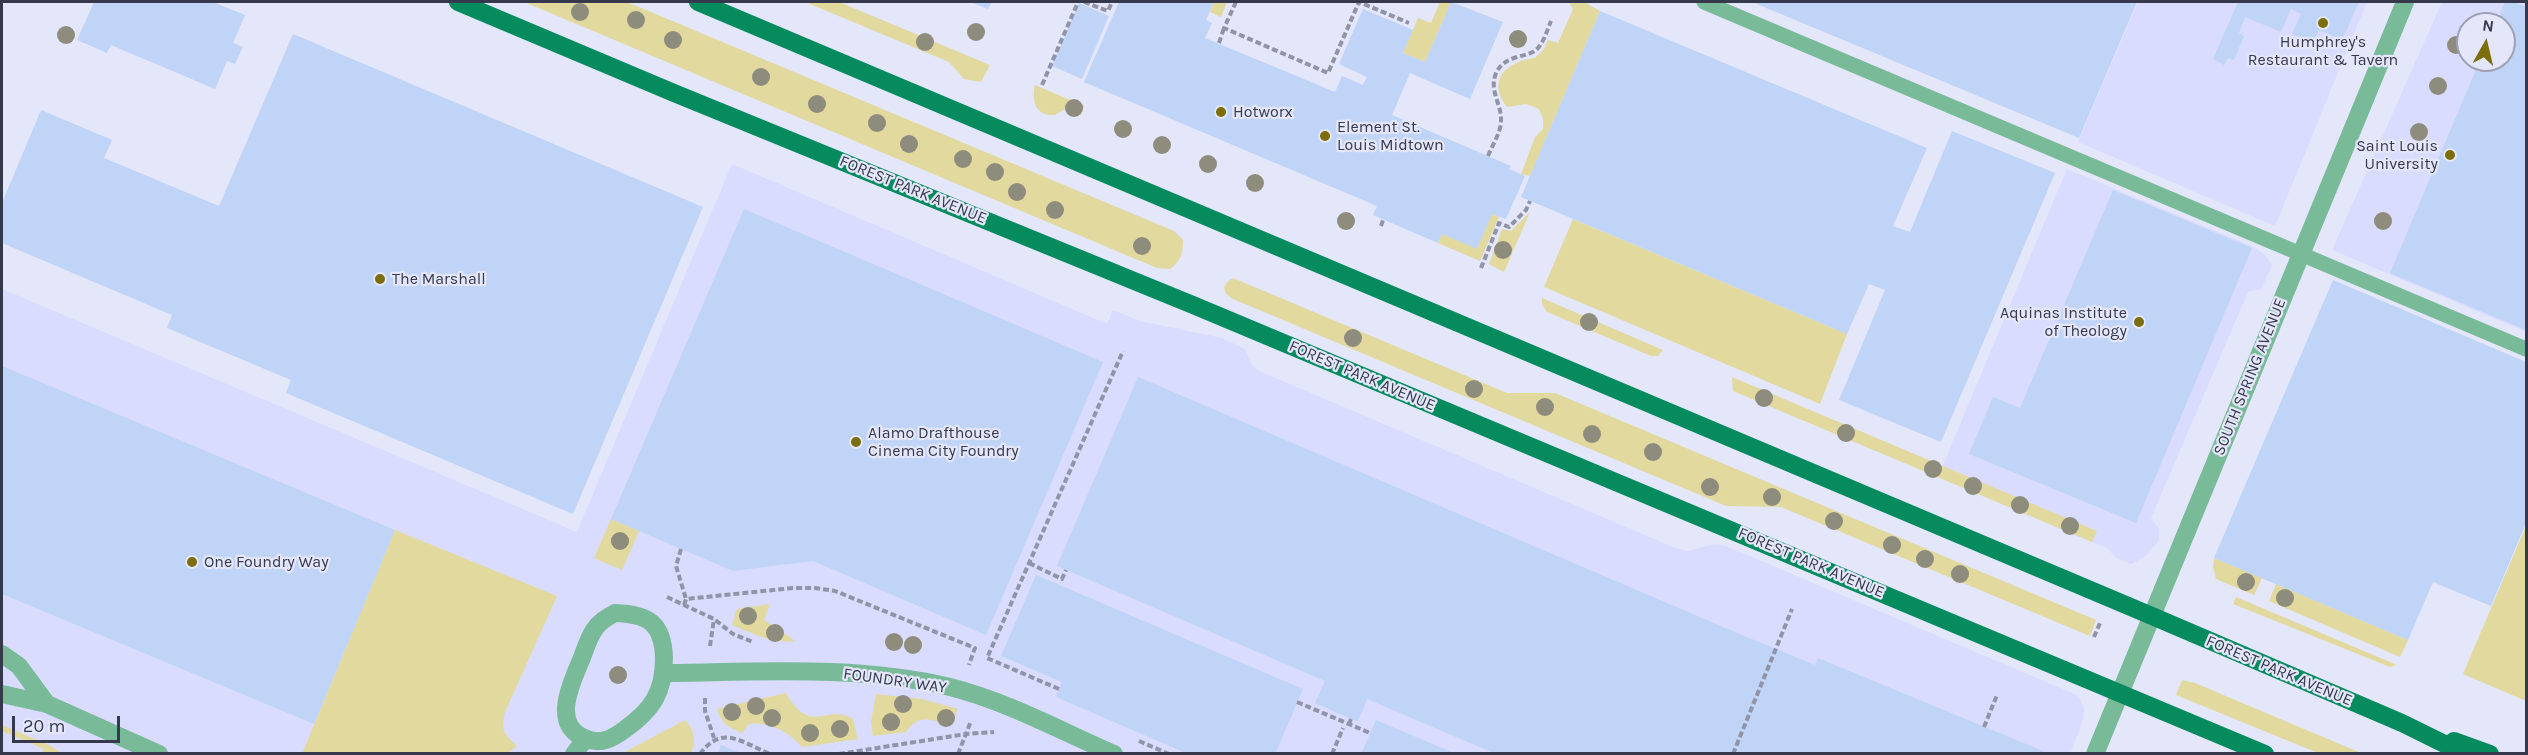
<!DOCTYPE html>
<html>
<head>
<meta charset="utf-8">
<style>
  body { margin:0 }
  #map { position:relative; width:2528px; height:755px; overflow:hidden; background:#e4e6fa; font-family:Karla,sans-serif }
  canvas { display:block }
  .frame { position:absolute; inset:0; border:3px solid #36384b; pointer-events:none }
  .north { position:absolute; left:2456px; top:12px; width:60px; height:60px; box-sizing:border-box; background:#e4e6fa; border:2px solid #9ea0b4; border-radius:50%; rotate:8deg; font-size:16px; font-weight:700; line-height:24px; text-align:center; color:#36384b }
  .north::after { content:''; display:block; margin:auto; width:21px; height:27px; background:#7b6e0b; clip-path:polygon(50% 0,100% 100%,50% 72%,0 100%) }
  .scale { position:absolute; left:12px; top:716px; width:108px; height:27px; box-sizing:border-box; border:3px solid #36384b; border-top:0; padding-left:8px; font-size:18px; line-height:21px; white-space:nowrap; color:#36384b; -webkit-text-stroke:4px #e4e6fa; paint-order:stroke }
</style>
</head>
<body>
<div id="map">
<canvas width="2528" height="755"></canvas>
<div class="frame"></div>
<div class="north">N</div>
<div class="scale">20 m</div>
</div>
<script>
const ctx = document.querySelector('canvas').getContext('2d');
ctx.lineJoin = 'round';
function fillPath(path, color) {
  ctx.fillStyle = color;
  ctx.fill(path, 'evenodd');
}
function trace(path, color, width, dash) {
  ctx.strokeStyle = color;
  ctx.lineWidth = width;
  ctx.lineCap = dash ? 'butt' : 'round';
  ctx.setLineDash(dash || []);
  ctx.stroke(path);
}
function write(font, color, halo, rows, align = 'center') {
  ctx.font = font + ' Karla,sans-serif';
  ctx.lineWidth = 4.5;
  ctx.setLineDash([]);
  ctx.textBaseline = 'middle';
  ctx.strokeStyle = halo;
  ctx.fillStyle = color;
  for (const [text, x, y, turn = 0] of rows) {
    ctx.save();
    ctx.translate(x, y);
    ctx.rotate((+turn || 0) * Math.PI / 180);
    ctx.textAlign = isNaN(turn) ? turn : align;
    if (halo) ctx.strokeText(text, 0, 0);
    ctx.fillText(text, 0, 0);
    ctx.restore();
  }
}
fillPath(new Path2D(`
  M2138,2H2367L2275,226L2078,142Z
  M2442,2H2526V332L2332,250ZM2468,24H2504V60H2468Z
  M732,164L1107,324L1113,310L1140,321L1222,338L1245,349L1251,364L1259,371L1673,547L1687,551L1715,544L1726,546L2072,693L2079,697L2084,709L2083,720L2070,754L2,753V289L577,532Z
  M2067,169L2254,247L2265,255L2272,265L2261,289L2248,292L2151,518L2159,529V540L2146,556L2131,564L2116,558L2107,548L2092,542L1938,477Z`), '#d9dcfe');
fillPath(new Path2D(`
  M524,2H627L1174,231L1183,240C1183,253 1181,261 1170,269L1157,268Z
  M805,2H839L990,65L981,82L964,79L949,62Z
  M1214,2H1227L1221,17L1210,12Z
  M1440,2H1451L1425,62L1403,53L1418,18L1431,23Z
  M1569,2H1584L1600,11L1530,176L1521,174L1535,137L1543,129V119L1539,109L1526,104L1507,107C1486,80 1507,61 1535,58L1544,49L1548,40L1558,43L1573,9Z
  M1035,85L1084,106L1081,115L1065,109L1055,115C1036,116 1031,102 1035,85Z
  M1530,212L1504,272L1489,264L1502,229L1511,231Z
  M1492,214L1499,217L1480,261L1438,243L1442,234L1477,248Z
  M1573,219L1847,334L1820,404L1544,287Z
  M1233,278L1507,393H1555L2096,620L2090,636L1781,507L1726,506L1233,299L1226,294L1224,287L1228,281Z
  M1542,298L1663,350L1658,356H1651L1547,312L1542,304Z
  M1732,377L2097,531L2092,542L1733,391Z
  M611,519L639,531L622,570L594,558Z
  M2526,526V701L2463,674Z
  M395,530L557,596L505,712C501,731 503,733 517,746L508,753L302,754Z
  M2214,558L2262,578L2254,595L2216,579L2213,566Z
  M2276,584L2408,640L2400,657L2269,601Z
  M2236,597L2397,665L2390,667L2233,604Z
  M770,604L764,620L795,641C774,644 751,633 732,625L737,609Z
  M2182,680L2195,683L2361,753H2318L2176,695Z
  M786,693C811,737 826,703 853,719L858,739L802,747C790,732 768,721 749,724L742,733C728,727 722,724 717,709Z
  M876,694L922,699L958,709L951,723L945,725C929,717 917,716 906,732L873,736L871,722Z
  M685,720C694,729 697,742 691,753H623Z
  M2,725L47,744L62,753H42L44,749L2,731Z`), '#e1d99e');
fillPath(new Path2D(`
  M94,2H213L245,15L233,43L243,47L235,64L227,61L215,89L111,45L107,53L77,40Z
  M970,2H992L988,9Z
  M1119,2H1214L1206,20L1212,23L1205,38L1335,92L1342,76L1363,85L1367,77L1339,64L1363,9L1413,30L1403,53L1425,62L1451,2L1503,22L1470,99L1410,73L1392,115L1511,166L1509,169L1525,176L1506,219L1492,214L1477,249L1442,234L1438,243L1373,215L1377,206L1084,82Z
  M1752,2H2137L2079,138Z
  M2238,2H2359L2342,40L2319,30L2313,44L2292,34L2301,14L2291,9L2281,32L2245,17L2239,33L2244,36L2234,60L2228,58L2224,65L2213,59Z
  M2505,2H2513L2526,7V330L2390,273L2480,60H2504V24H2496Z
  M1079,3L1109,16L1082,79L1052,66Z
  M1600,11L1927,148L1893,226L1910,232L1952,131L2055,173L1941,442L1839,400L1885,290L1869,284L1847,334L1521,197Z
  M293,34L703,207L573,514L286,393L291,380L167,328L172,315L2,243V203L41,110L112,140L104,158L219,206Z
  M2113,190L2252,248L2136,523L1969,454L1993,397L2020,408Z
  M744,209L1103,362L986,635L813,561L733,571L611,519Z
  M2333,280L2526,362V523L2491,606L2433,582L2408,640L2214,558Z
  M2,366L395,530L314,724L2,594Z
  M1138,377L1742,635L1815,665L1818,658L2043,751L2042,754H1496L1367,699L1358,721L1351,719L1315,703L1325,681L1057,566Z
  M1036,575L1303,689L1275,754H1188L1056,697L1062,682L1001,656Z
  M1376,720L1454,753V754H1361Z
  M721,745L741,753V754H718Z`), '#bfd4f6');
trace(new Path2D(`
  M1084,2L1108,11L1112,2
  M1236,2L1224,28L1328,73L1359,2L1409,23
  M1219,43L1224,28
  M1042,85L1078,2
  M1488,156C1492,146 1501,132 1501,121C1502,105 1490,93 1495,76C1502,54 1527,58 1536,50C1544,43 1547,30 1551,21
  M1381,226L1383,220
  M1481,268L1499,223L1509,227L1526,210L1530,201
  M681,549L676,566L686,599
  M1029,563L1062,579L1066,570
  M667,597L714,619L733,634L753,642
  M684,605L686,599L793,588H815L835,591L975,648L969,665
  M2094,637L2100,623
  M710,646L714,619
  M1059,689L987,658L1123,351
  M705,698V711L714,738
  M1349,724L1351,719
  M1984,727L1997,695
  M1139,741L1169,754
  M700,754C722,724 741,742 770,754
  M839,754L966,734L994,732
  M958,754L971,721
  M1332,754L1343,728
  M1733,754L1792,609`), '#9193a6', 4, [6, 3]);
trace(new Path2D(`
  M1704,2L2526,349`), '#79ba99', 15);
trace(new Path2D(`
  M615,613C648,614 663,623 664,658C664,693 652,710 624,730C613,738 601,745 587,739C550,726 571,684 581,660C585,650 588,639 594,630C599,622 606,618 615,613Z
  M2,654L19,666L47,704
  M664,673C758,672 857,665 950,687C1006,701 1061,731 1114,754
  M2,694L47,704L159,754
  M574,754L585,739
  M2095,754L2405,2`), '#79ba99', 18);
trace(new Path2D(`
  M458,2L674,93L1193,305L2265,754
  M698,2L2152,616L2402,723L2465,754
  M2454,741L2490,754`), '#058b5d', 18);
trace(new Path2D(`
  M1297,702L1370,733`), '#9193a6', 4, [6, 3]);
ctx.fillStyle = '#8e8c7d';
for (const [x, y] of [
  [580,12],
  [636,20],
  [976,32],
  [66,35],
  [1518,39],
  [673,40],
  [925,42],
  [2456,45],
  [761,77],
  [2438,86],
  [817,104],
  [1074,108],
  [877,123],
  [1123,129],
  [2419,132],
  [909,144],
  [1162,145],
  [963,159],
  [1208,164],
  [995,172],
  [1255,183],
  [1017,192],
  [1055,210],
  [1346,221],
  [2383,221],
  [1142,246],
  [1503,250],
  [1589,322],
  [1353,338],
  [1474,389],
  [1764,398],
  [1545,407],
  [1846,433],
  [1592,434],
  [1653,452],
  [1933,469],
  [1973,486],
  [1710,487],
  [1772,497],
  [2020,505],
  [1834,521],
  [2070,526],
  [620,541],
  [1892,545],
  [1925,559],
  [1960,574],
  [2246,582],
  [2285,598],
  [748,616],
  [775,633],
  [894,642],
  [913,645],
  [618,675],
  [903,704],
  [756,706],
  [732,712],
  [772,718],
  [946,718],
  [891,722],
  [840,729],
  [810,733]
]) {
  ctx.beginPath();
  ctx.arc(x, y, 9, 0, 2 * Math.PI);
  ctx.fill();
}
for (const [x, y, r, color] of [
  [2323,23,6,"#7b6e0b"],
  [1221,112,6,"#7b6e0b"],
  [1325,136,6,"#7b6e0b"],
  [2450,155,6,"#7b6e0b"],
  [380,279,6,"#7b6e0b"],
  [2139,322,6,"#7b6e0b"],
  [856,442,6,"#7b6e0b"],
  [192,562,6,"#7b6e0b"]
]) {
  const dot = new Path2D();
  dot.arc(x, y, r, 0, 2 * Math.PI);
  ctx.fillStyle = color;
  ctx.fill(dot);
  trace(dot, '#e4e6fa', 2);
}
write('16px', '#36384b', '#e4e6fa', [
  ["Humphrey's",2323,42,"center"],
  ["Restaurant & Tavern",2323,60,"center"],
  ["Hotworx",1233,112],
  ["Element St.",1337,127],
  ["Louis Midtown",1337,145],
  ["Saint Louis",2438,146,"right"],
  ["University",2438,164,"right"],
  ["The Marshall",392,279],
  ["Aquinas Institute",2127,313,"right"],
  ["of Theology",2127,331,"right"],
  ["Alamo Drafthouse",868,433],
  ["Cinema City Foundry",868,451],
  ["One Foundry Way",204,562]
], 'left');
write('16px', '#36384b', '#e4e6fa', [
  ["FOREST PARK AVENUE",913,190,22],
  ["FOREST PARK AVENUE",1362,376,23],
  ["SOUTH SPRING AVENUE",2250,377,-68],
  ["FOREST PARK AVENUE",1811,563,23],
  ["FOREST PARK AVENUE",2279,671,23],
  ["FOUNDRY WAY",895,681,8]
]);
</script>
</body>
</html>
